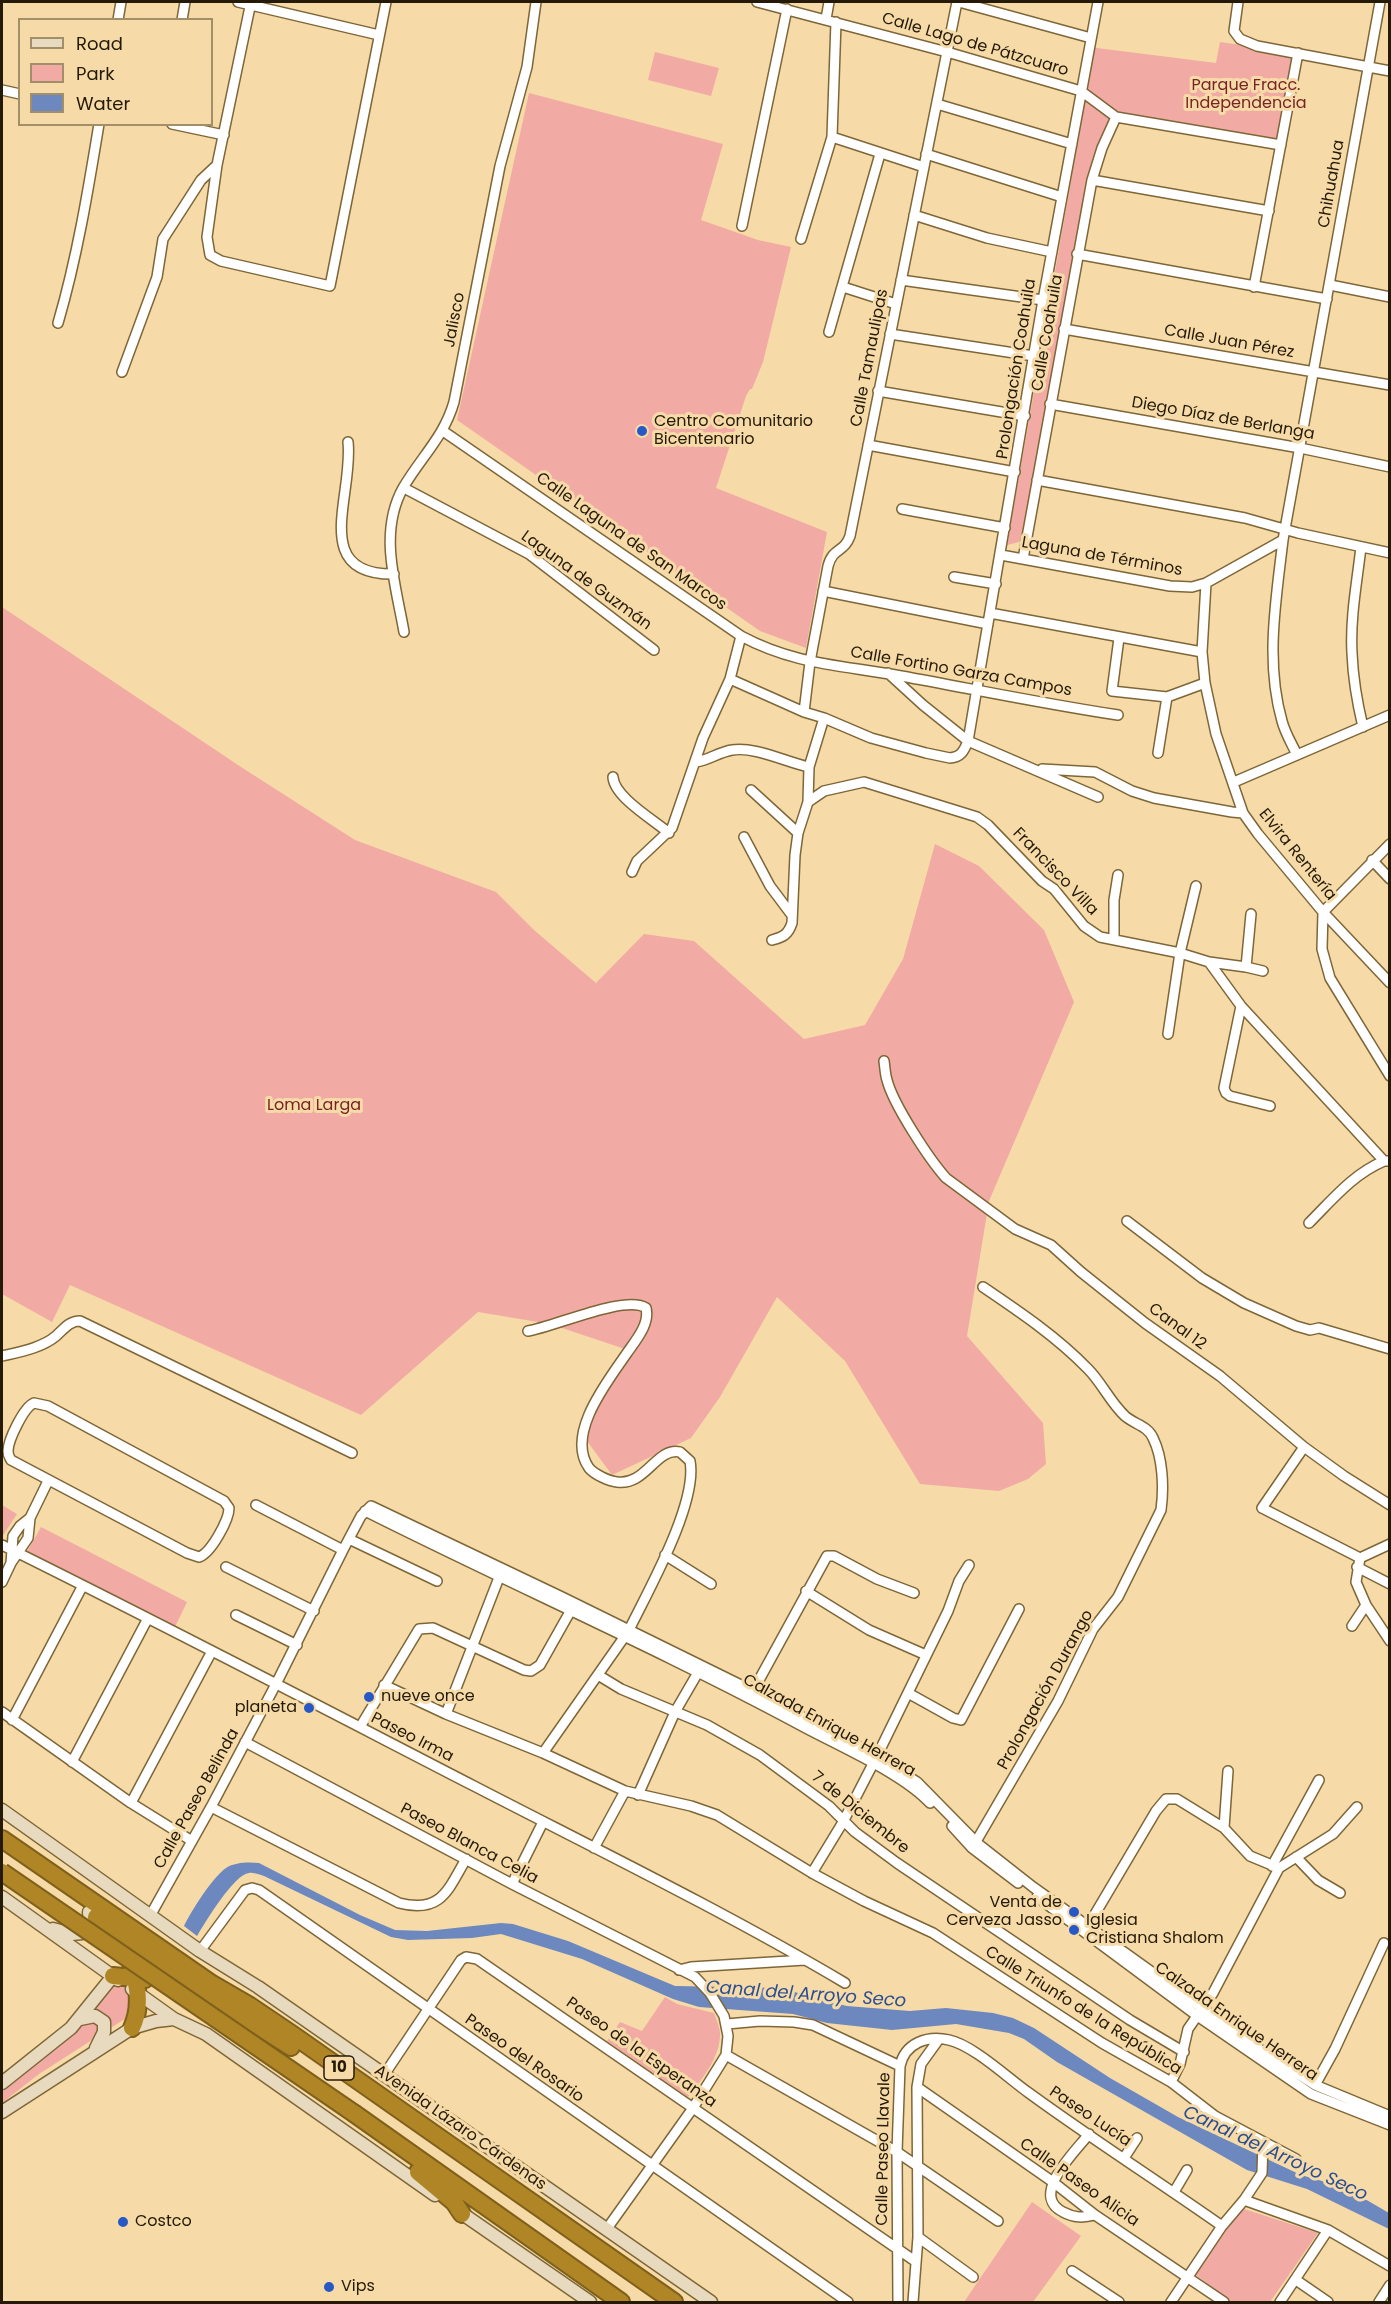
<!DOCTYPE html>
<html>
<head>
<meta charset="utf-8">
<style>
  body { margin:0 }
  #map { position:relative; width:1391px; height:2304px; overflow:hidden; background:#f6dba8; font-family:Poppins,sans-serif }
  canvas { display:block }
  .frame { position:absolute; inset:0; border:3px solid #241a07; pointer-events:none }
  .legend { position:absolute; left:18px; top:18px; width:195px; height:108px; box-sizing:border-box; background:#f6dba8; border:2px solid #a28e68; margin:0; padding:8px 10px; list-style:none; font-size:18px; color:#241a07 }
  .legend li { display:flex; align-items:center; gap:12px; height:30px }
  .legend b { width:30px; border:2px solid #a28e68 }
</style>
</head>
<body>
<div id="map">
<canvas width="1391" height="2304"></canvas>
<div class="frame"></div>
<ul class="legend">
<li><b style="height:8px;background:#e7dabe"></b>Road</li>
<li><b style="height:16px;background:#f2aaa5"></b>Park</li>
<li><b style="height:16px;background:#6c88be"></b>Water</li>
</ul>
</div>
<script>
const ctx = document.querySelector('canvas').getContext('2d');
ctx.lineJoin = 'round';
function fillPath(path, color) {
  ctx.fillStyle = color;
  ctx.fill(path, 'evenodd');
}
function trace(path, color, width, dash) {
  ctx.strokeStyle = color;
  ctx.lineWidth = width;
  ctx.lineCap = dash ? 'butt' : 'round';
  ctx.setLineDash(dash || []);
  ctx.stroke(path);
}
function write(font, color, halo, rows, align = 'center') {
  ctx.font = font + ' Poppins,sans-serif';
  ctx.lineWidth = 6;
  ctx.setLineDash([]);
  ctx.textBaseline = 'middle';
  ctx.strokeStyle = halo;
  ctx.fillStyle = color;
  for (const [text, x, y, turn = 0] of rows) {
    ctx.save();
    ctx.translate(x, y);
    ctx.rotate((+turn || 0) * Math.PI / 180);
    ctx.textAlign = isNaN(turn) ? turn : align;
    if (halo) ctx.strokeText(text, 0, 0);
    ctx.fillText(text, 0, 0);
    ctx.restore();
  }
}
fillPath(new Path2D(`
  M1220,42L1298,53L1281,145L1116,118L1102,148L1023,541L1007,545L1072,175L1089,47L1216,63Z
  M655,52L719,68L711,96L648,80Z
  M529,93L723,144L701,220L758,240L791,247L763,362L752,389H750L746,396L716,488L827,532L806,648L760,631L457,420Z
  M2,607L241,767L355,840L496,892L534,930L596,983L644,934L694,941L804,1039L865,1025L903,959L935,844L979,866L1044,930L1074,1002L989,1201L967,1336L1043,1423L1046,1464L1028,1479L999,1491L920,1484L845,1361L777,1297L720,1397L691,1438L612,1475L584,1437L625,1349L550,1324L478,1312L361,1415L70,1285L52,1322L2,1294Z
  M2,1505L17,1514L2,1537Z
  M41,1527L187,1602L175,1627L27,1552Z
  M117,1980L145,1999V2006L39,2074L2,2103V2092L8,2085Z
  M665,1997L677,2004L714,2013C716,2018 719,2026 720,2032C721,2057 702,2079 688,2097L607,2041L620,2022L642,2031Z
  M1032,2202L1081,2236L1033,2302H964Z
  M1241,2208L1318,2233L1270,2302H1232L1196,2275Z`), '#f2aaa5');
fillPath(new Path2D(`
  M259,1863L360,1915L395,1930L427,1931L501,1923L513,1924L568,1941L675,1986L785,1988L808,1997L847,2006L910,2011L946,2008L993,2013L1013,2018L1034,2028L1110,2078L1178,2117L1301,2175L1329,2183L1358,2195L1389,2213V2229L1307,2189L1247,2170L1057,2062L1024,2039L1009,2033L956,2024L892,2030L827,2023L793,2014L699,2007L673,1999L582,1959L501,1934L472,1938L408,1940L391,1937L264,1876C260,1875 254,1872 249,1873C234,1874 205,1923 197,1936L184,1926C192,1910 212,1878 226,1868C235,1862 249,1862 259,1863Z`), '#6c88be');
const street = new Path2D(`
  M238,2L379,35
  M251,2L217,165L207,237L210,255L221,261L330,286L386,2
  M757,2L947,52L1081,91L1116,117L1281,145
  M959,2L1091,38
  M1238,2L1234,31L1240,39L1257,46L1390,71
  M826,19L829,2
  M118,20L121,2
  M182,20L185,2
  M2,90L20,94
  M937,104L1072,144
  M172,124L224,135
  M832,137L924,167
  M926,154L1062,197
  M1092,180L1269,211
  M914,215L987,238L1052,252
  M742,226L787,9
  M801,239L832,137L836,22
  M1077,254L1327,299
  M901,280L1043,300
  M1330,285L1390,297
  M843,287L896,304
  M1254,287L1298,53
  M58,323C77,258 88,191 99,124
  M1064,329L1390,385
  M829,332L880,154
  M890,334L1034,356
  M122,372L157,277L163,239L201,180L217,165
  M878,391L1025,416
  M1050,404L1300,448L1390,467
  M443,431L741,636C795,665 842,665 901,676C973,689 1045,704 1118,715
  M348,442C354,495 309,575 394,574
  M868,445L1015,472
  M1037,480L1245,518L1298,533L1390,553
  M404,488L529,554L654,650
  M902,509L1005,528
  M1283,540C1276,600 1265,662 1282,721C1285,733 1292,744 1297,755
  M1361,547C1357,582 1350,618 1352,653C1353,678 1357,702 1363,727
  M1001,555L1170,586L1192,587L1206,583L1283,540L1380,2
  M1023,559L1092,180L1102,148L1116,117
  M954,577L996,584
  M1206,583L1202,652L1205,683L1216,734L1243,813L1258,834L1323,912L1390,983
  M823,591L988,624
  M990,613L1202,652
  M404,632C396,585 378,533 403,488C421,457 444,437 454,402L500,166L527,67L536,2
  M1119,638L1112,691L1167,697L1205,683
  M888,673L923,705L968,741L1098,797
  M730,679L804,712L824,718L871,738L926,753L950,758C961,757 964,751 968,741L1043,300L1098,2
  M804,712L810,662L828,566C833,547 844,553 850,536L957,2
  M1158,753L1167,697
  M696,762C709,760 719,752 732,750C754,746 786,762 809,767
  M1042,769L1095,772L1132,791L1154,798L1232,812L1243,813
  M613,777C614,797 654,820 669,833
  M1234,782L1390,715
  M751,790L798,833
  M808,802L824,791L864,782L977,817L988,825L1042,881L1054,889L1084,926L1100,937L1180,953L1209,962L1246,967L1263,971
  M744,837L770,886L791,914
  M1390,844L1323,912L1322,949L1330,978L1390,1076
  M1372,860L1390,879
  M632,872L637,861L672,828L703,738L730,679L741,636
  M1114,939V900L1118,875
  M772,940C783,937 788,935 792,923L795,855L798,833L808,802L809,767L824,718
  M1209,962L1241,1006L1384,1161H1390
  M1246,967L1251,914
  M1241,1006L1224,1088L1226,1093L1230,1096L1270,1106
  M1168,1034L1180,953L1196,886
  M884,1061C885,1067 885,1074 887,1080C893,1104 929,1159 946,1178L1015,1229L1051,1245L1081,1272L1145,1323L1220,1376L1304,1447L1344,1476L1390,1505
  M1127,1221L1202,1278L1244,1303L1296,1326L1310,1330L1319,1328L1390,1349
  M1309,1223C1332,1200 1353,1174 1384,1161
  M528,1331C554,1327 626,1294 646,1308C650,1324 636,1340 627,1353C608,1381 565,1434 589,1468C595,1475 609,1481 617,1482C646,1486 656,1447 680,1452L690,1461C698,1503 648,1591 629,1630
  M2,1356C19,1352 42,1348 56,1336C64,1329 69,1321 80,1321L352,1453
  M34,1403L48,1406L224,1501L229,1508C229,1520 211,1553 199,1557L187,1553L11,1460C9,1456 8,1456 8,1451C8,1440 24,1407 34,1403Z
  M1304,1447L1262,1508L1360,1558
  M256,1505L343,1550
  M365,1511C510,1584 659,1649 802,1726C839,1746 902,1773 930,1803
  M349,1539L437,1581
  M2,1545C160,1623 317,1705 474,1786C598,1850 725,1912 845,1983
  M665,1555L711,1584
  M11,1563L13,1536L20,1526L30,1518L48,1481
  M226,1567L314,1611
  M1357,1567L1390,1584
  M2,1582L11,1563L28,1538L30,1518
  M806,1591L869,1630L926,1655
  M1366,1605L1390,1641
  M236,1615L297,1645
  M1352,1626L1366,1605L1356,1582L1360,1558L1390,1544
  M598,1675L621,1689L707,1725L760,1755L829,1806L855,1832L897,1863L1130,2020L1184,2052
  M384,1685L446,1714L543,1753L625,1791L691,1806L717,1815L812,1873L864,1901L933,1933L1102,2043L1171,2082L1215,2116L1296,2159
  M753,1691L827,1556H834L877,1579L914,1593
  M908,1693L953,1718L961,1720L1019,1609
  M2,1712L131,1803L192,1841
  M446,1714L500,1575
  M12,1720L82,1587
  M360,1727L419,1629L433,1628L524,1670L531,1671L540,1665L571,1610
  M245,1742L512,1884L695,1977L710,1993L724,2016L728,2036L726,2055L693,2108L606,2230
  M543,1753L625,1636
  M72,1762L147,1620
  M638,1795L675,1712L700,1669
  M131,1803L212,1651
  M211,1807L399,1903C441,1914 448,1890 466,1859
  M952,1826L972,1848L1018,1883
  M1224,1828L1228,1771
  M974,1845L1058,1701L1093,1629L1118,1597L1161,1510C1164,1488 1163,1458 1153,1438C1148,1426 1134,1424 1125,1416C1110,1402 1102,1383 1088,1369C1057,1337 1020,1312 983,1287
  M594,1848L625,1791
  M1296,1857L1318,1880L1340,1893
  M1272,1866L1319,1780
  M812,1873L843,1822L877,1756L948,1611L959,1581L969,1565
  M512,1884L543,1822
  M1037,1897L1196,2015L1311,2094L1390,2125
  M150,1916L211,1807L276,1684L343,1550L361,1516L371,1506L562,1597L753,1691L877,1756L917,1782L977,1843L1033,1887L1262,2051L1315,2085L1390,2116
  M1085,1931L1156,1811L1166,1799H1177L1224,1828L1250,1856L1279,1868
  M200,1951L245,1890L252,1888L259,1890L848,2302
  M679,1970L691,1967L805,1960
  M727,2024L760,2021L794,2022L813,2025L900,2066
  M726,2055L897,2152L998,2221
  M384,2075L461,1960L466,1957L477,1959L915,2261
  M1171,2082L1180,2064L1188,2029L1213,1993L1279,1868L1333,1834L1357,1807
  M1315,2085L1335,2049L1384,1943
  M917,2087L1053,2182L1095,2215L1224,2302
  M1089,2134C1075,2152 1029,2195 1063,2212C1074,2218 1083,2218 1095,2215
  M1124,2158L1137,2138
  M1174,2192L1187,2170
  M1244,2200L1328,2230L1390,2266
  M918,2237L973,2277
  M1072,2271L1119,2302
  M1296,2280L1328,2302
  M898,2302L897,2152L900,2066C905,2043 927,2035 949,2040C973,2045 1009,2079 1029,2093C1092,2139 1158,2181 1222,2226
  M913,2302L918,2237L917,2087L921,2064L939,2039
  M1171,2302L1222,2226L1244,2200L1262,2173L1263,2142
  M1280,2302L1328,2230
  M1379,2302L1390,2285`);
const secondary = new Path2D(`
  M2,1810L200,1951L258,1987L711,2302
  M2,1897L118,1980
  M53,1929L72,1934L82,1933L90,1924L89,1912
  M132,1989L174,2019L206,2034L435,2195
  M80,2019L95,2016L104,2022V2032L96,2048
  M2,2083L71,2028L113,1976
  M2,2112L132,2028L156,2021L174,2019
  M457,2210L590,2302`);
const highway = new Path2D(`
  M2,1839L212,1984L250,2006L293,2035L674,2302
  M96,1917L184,1983L232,2010L291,2047
  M128,1951C135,1978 144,2002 132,2028
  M113,1976L145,1979
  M355,2114L621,2302
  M418,2172L454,2202L462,2214`);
trace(street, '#7e6637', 12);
trace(secondary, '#7e6637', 15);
trace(highway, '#7e601b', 20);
trace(street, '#fff', 9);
trace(secondary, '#e7dabe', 12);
trace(highway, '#af8526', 16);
const highwayBridge = new Path2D(`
  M2,1872L355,2114`);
trace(highwayBridge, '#7e601b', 20, []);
trace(highwayBridge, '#af8526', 16);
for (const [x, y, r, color] of [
  [642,431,6,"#2758c6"],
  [369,1697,6,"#2758c6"],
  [309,1708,6,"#2758c6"],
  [1074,1912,6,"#2758c6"],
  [1074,1930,6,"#2758c6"],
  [123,2222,6,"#2758c6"],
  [329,2287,6,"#2758c6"]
]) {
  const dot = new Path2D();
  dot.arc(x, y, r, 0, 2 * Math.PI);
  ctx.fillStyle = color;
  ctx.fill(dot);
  trace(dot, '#f6dba8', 2);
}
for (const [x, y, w] of [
  [339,2068,30]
]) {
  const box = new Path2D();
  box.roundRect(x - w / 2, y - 12, w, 24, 4.5);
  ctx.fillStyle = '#f6dba8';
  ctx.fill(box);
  trace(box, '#241a07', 1.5);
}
write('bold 15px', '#241a07', null, [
  ["10",339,2068]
]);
write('16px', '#241a07', '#f6dba8', [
  ["Calle Lago de Pátzcuaro",975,45,16],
  ["Chihuahua",1332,184,-80],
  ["Jalisco",455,320,-79],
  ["Calle Coahuila",1048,333,-80],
  ["Calle Juan Pérez",1229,342,10],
  ["Calle Tamaulipas",870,358,-79],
  ["Prolongación Coahuila",1017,369,-81],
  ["Diego Díaz de Berlanga",1223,419,10],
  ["Calle Laguna de San Marcos",631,542,35],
  ["Laguna de Términos",1102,557,10],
  ["Laguna de Guzmán",586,581,36],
  ["Calle Fortino Garza Campos",961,672,10],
  ["Elvira Rentería",1297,855,51],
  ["Francisco Villa",1055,872,46],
  ["Canal 12",1177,1327,36],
  ["Prolongación Durango",1046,1690,-61],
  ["Calzada Enrique Herrera",829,1726,29],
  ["Paseo Irma",412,1738,27],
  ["Calle Paseo Belinda",197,1799,-61],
  ["7 de Diciembre",860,1813,39],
  ["Paseo Blanca Celia",469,1844,28],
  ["Calle Triunfo de la República",1083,2011,32],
  ["Calzada Enrique Herrera",1236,2022,35],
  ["Paseo de la Esperanza",641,2053,35],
  ["Paseo del Rosario",524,2059,35],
  ["Paseo Lucía",1090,2117,34],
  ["Avenida Lázaro Cárdenas",460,2128,35],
  ["Calle Paseo Llavale",884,2149,-89],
  ["Calle Paseo Alicia",1079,2183,35]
]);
write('16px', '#792325', '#f6dba8', [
  ["Parque Fracc.",1246,86],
  ["Independencia",1246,104],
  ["Loma Larga",314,1106]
]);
write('16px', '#241a07', '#f6dba8', [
  ["Centro Comunitario",654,422],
  ["Bicentenario",654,440],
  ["nueve once",381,1697],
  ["planeta",297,1708,"right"],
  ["Venta de",1062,1903,"right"],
  ["Cerveza Jasso",1062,1921,"right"],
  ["Iglesia",1086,1921],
  ["Cristiana Shalom",1086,1939],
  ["Costco",135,2222],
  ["Vips",341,2287]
], 'left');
write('italic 18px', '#2c4d91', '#f6dba8', [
  ["Canal del Arroyo Seco",806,1995,4],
  ["Canal del Arroyo Seco",1275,2154,25]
]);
</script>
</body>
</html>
